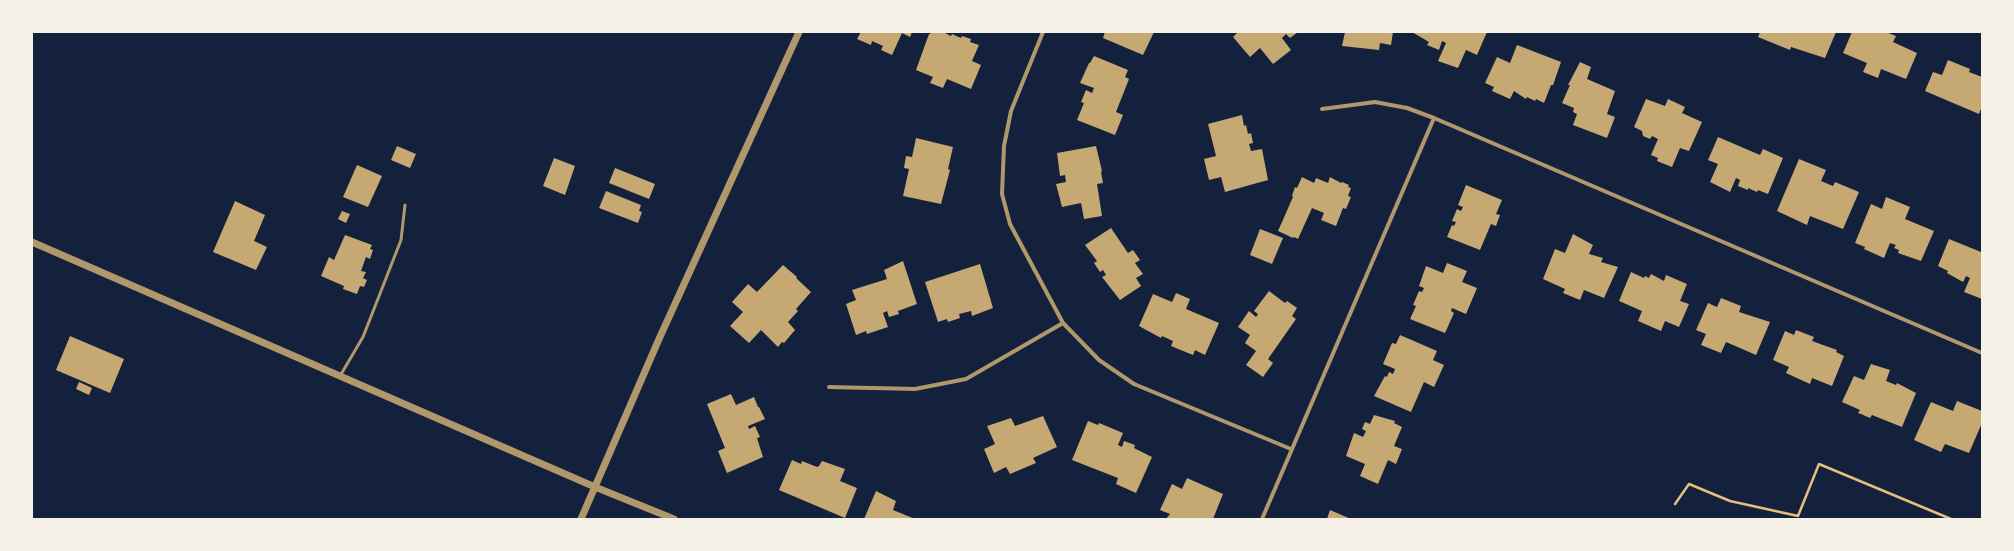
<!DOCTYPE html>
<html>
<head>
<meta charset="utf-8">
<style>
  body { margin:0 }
  #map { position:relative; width:2014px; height:551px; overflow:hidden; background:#14213d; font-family:"DejaVu Sans",sans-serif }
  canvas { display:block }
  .frame { position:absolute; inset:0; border:33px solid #f6f1e7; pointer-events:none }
</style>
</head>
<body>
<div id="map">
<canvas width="2014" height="551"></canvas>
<div class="frame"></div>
</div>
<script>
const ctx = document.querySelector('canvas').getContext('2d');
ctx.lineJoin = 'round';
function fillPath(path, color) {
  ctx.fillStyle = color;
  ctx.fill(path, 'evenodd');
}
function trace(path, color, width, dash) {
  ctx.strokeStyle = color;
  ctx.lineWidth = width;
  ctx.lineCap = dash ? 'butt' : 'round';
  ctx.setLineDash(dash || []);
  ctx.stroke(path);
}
fillPath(new Path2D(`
  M861,32H912L910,37L902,33L892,55L881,50L883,46L872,41L871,45L857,39Z
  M932,32H946L945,33L951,36L952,34L961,38L962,36L971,39L970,42L979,45L972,61L981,65L971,89L947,79L943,88L930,83L933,77L916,70L929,34H930Z
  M1105,32H1154L1143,55L1103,38Z
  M1238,32H1298L1290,38L1286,34L1282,38L1291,50L1273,64L1260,48L1250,57L1233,37Z
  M1345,32H1393L1391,45L1380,43L1379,50L1342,46Z
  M1412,32H1487L1477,55L1466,50L1458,68L1438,61L1446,43L1442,41L1439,50L1427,45L1429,42Z
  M1760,32H1836L1825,58L1791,47L1790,50L1758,37Z
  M1852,32H1886L1896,36L1893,42L1917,53L1906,79L1881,69L1878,78L1863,72L1867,63L1843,53Z
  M1517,45L1561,62L1553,85H1551L1544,103L1536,99L1535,101L1527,97L1526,99L1514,91L1510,99L1492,91L1494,87L1485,83L1497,57L1510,63Z
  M1094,56L1128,70L1125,77L1129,79L1116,112L1123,115L1115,135L1077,120L1084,103L1081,102L1086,90L1092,93L1094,88L1080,83L1089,63H1090Z
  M1948,60L1970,69L1969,72L1982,77L1981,82L1982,106L1979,114L1925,91L1933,72L1942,75Z
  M1580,62L1591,67L1587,79L1615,91L1607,114L1615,117L1607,138L1573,125L1577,114L1573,112L1574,108L1562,103L1570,85H1568Z
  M1646,99L1665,106L1668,99L1685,107L1682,113L1702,122L1689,151L1680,148L1672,167L1657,161L1658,158L1651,155L1658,139L1652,136L1650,139L1643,136L1642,131L1634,127Z
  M1242,115L1244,126L1246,125L1248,134L1251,133L1253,143L1249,144L1251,151L1262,149L1268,180L1225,192L1221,177L1209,180L1204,159L1216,156L1208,124Z
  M1718,137L1760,155L1763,149L1783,158L1768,194L1758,190L1757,192L1748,188V190L1738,186L1740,180L1736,178L1730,192L1710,182L1718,164L1708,160Z
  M916,138L953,147L948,169L950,170L941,204L903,196L909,169L904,168L906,156L912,157Z
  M397,146L416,154L410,168L391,160Z
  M1096,146L1102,171L1101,172L1103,183L1097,184L1102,216L1084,219L1081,203L1062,207L1056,184L1066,182L1065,175L1060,176L1057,153Z
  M554,158L575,166L565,195L543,186Z
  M1799,159L1826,170L1821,181L1833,186L1835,182L1859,192L1843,229L1810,216L1807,225L1777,211Z
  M357,165L382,176L368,207L343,197Z
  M615,168L655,184L649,199L609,183Z
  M1302,177L1314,183L1316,178L1328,183L1330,177L1341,183L1342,182L1349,185L1348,187L1351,188L1348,196L1351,197L1346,209L1343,208L1336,226L1321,220L1324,213L1312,208L1298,239L1294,237L1293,238L1278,231L1293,197L1292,196L1295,187L1297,188Z
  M1466,185L1502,200L1496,214L1500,215L1496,226L1491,224L1480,250L1447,237L1452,225L1454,226L1456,222L1452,221L1457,209L1461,211L1463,207L1458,205Z
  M606,191L641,205L639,211L642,212L638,223L599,208Z
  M1886,197L1910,207L1905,219L1934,231L1921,261L1898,253L1899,250L1894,248L1896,245L1890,243L1884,258L1864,249L1865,247L1855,243L1871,204L1882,209Z
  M235,201L265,215L254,241L267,247L256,270L213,252Z
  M342,211L350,214L346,223L338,219Z
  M1111,228L1128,253L1133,250L1140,260L1135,263L1143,274L1136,278L1141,286L1120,300L1102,277L1106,275L1103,270L1100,272L1094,263L1097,261L1085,245Z
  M1260,229L1283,238L1272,264L1250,255Z
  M1573,234L1593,245L1589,254L1603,258L1601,262L1618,267L1604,298L1584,290L1580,300L1563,293L1565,289L1543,279L1555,249L1565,253Z
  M345,235L372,245L370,249L373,250L370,259L366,257L361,271L366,272L363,278L367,280L364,287L360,286L357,294L343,289L344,286L321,276L329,257L334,260Z
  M1949,239L1981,252L1982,249V299L1964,292L1970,278L1966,276L1963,282L1947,273L1948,271L1938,266Z
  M903,261L917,304L898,311L899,314L889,317L887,311L883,313L888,327L867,334L866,331L856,335L846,304L856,300L852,290L887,279L884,270Z
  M1447,263L1467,271L1462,282L1477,288L1466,314L1452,308L1451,311L1454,313L1445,333L1410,319L1416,306L1413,305L1419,291L1422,292L1424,288L1419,286L1426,266L1443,273Z
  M980,264L993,308L972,316L971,311L959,314L960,318L948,322L947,319L938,322L925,282Z
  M783,265L797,277L796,278L811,292L796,309L798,311L788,322L795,330L784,343L782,342L778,347L761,330L749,343L730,326L743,312L732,302L748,284L757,292Z
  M1631,272L1644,278L1645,276L1649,278L1651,274L1664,281L1666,275L1687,284L1680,301L1689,304L1679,327L1665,321L1661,331L1638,321L1642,311L1619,301Z
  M1269,291L1285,303L1287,301L1297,308L1292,316L1296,319L1268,359L1273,363L1263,377L1246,365L1256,351L1245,343L1250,335L1238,327L1249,311L1256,317L1258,314L1254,311Z
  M1176,293L1190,299L1186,309L1219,323L1205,355L1195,350L1193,355L1171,346L1173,341L1162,336L1161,338L1139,326L1153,294L1172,302Z
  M1721,298L1741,306L1739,312L1770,322L1756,355L1726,342L1721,353L1701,345L1706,334L1696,330L1708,303L1717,307Z
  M1796,330L1814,337L1812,341L1837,350L1836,352L1844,356L1832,386L1812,378L1810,384L1786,373L1789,367L1773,360L1785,331L1794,335Z
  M1400,335L1437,351L1433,360L1444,365L1434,387L1424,382L1411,412L1374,396L1385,376L1387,377L1389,372L1393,374L1395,369L1383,364L1392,343L1396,344Z
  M70,336L124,359L110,393L56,370Z
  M1871,364L1890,370L1886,381L1896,385L1897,383L1916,393L1902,427L1872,415L1870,418L1861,414L1858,413L1860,410L1842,402L1854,376L1864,380Z
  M79,382L92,388L89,395L76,389Z
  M731,394L736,405L754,397L758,407H759L765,419L748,426L749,429L755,426L760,437L757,438L763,457L727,473L718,451L725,448L707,404Z
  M1957,401L1982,411V423L1969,453L1945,444L1941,452L1914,440L1931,402L1953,411Z
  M1374,415L1395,421L1394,423L1402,427L1394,446L1402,449L1396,464L1388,460L1378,484L1360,476L1365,464L1346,456L1354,433L1363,437L1366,431L1362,429L1365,422L1370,424Z
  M1043,416L1057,447L1033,458L1036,463L1010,474L1006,467L994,473L984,449L995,444L987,426L1011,418L1015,426Z
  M1088,421L1098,425L1099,423L1123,433L1118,445L1122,447L1124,441L1135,445L1134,448L1152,457L1136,493L1116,484L1118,478L1072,460Z
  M792,460L801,464L802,461L817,467L819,466L822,461L845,469L840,481L857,488L845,518L779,490Z
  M1187,478L1223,494L1213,519H1166L1170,514L1160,510L1172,484L1182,489Z
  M876,491L896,501L893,510L915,519H864Z
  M1330,510L1351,519H1327Z`), '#c6a872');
trace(new Path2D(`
  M1675,504L1689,484L1730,501L1798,516L1819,464L1951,519`), '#e5c07b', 2.5);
trace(new Path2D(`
  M340,376L363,337L401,240L405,205`), '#b1986c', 3);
trace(new Path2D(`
  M1043,32L1011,111L1004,146L1002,194L1010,224L1063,323L1099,360L1134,384L1291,449
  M1322,109L1375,102L1407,108L1434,118L1982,353
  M829,387L915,389L966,379L1063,323
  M1262,519L1434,118`), '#b1986c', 4);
trace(new Path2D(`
  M32,242L595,487L674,519
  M581,519L659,339L799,32`), '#b1986c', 7);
</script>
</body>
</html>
